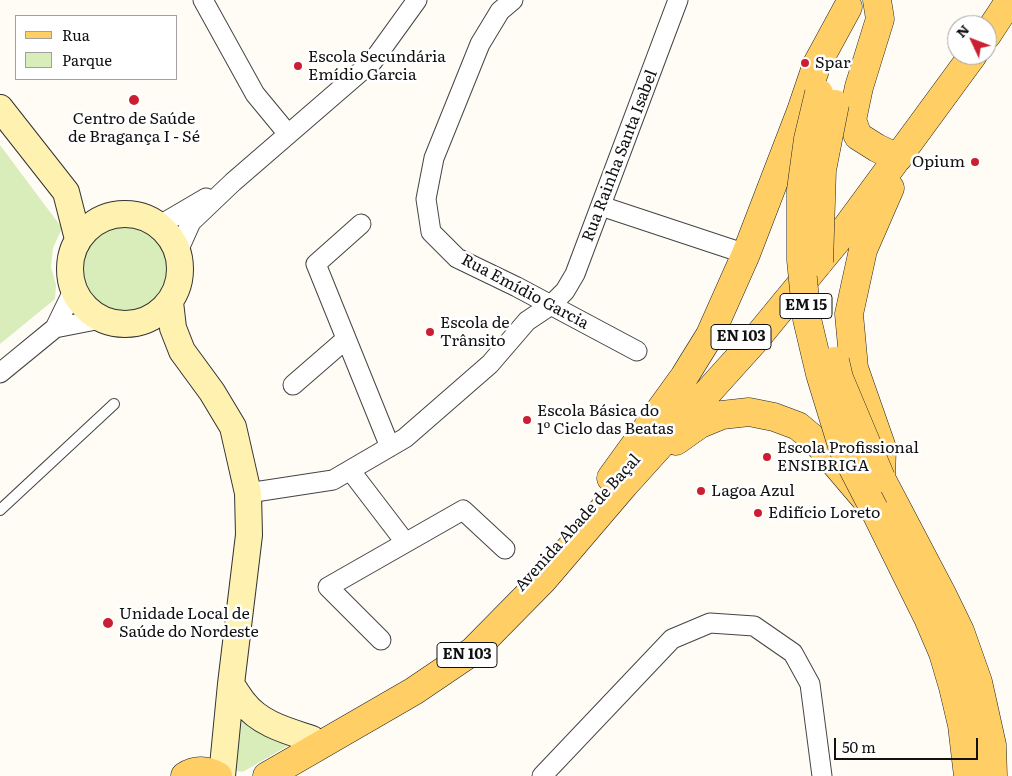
<!DOCTYPE html>
<html>
<head>
<meta charset="utf-8">
<style>
  body { margin:0 }
  #map { position:relative; width:1012px; height:776px; overflow:hidden; background:#fffcf5; font-family:Literata,serif }
  canvas { display:block }
  .legend { position:absolute; left:15px; top:15px; width:162px; height:65px; box-sizing:border-box; background:#fff; border:1px solid #a0a0a0; margin:0; padding:6px 9px; list-style:none; font-size:15px; color:#111 }
  .legend li { display:flex; align-items:center; gap:10px; height:25px }
  .legend b { width:25px; border:1px solid #a0a0a0 }
  .north { position:absolute; left:947px; top:15px; width:50px; height:50px; box-sizing:border-box; background:#fff; border:1px solid #a0a0a0; border-radius:50%; rotate:313deg; font-size:14px; font-weight:700; line-height:20px; text-align:center; color:#111 }
  .north::after { content:''; display:block; margin:auto; width:18px; height:22px; background:#cc1e32; clip-path:polygon(50% 0,100% 100%,50% 72%,0 100%) }
  .scale { position:absolute; left:834px; top:738px; width:144px; height:22px; box-sizing:border-box; border:2px solid #111; border-top:0; padding-left:6px; font-size:15px; line-height:18px; white-space:nowrap; color:#111; -webkit-text-stroke:4px #fff; paint-order:stroke }
</style>
</head>
<body>
<div id="map">
<canvas width="1012" height="776"></canvas>
<ul class="legend">
<li><b style="height:6px;background:#ffcf65"></b>Rua</li>
<li><b style="height:14px;background:#d8edba"></b>Parque</li>
</ul>
<div class="north">N</div>
<div class="scale">50 m</div>
</div>
<script>
const ctx = document.querySelector('canvas').getContext('2d');
ctx.lineJoin = 'round';
function fillPath(path, color) {
  ctx.fillStyle = color;
  ctx.fill(path, 'evenodd');
}
function trace(path, color, width, dash) {
  ctx.strokeStyle = color;
  ctx.lineWidth = width;
  ctx.lineCap = dash ? 'butt' : 'round';
  ctx.setLineDash(dash || []);
  ctx.stroke(path);
}
function write(font, color, halo, rows, align = 'center') {
  ctx.font = font + ' Literata,serif';
  ctx.lineWidth = 5;
  ctx.setLineDash([]);
  ctx.textBaseline = 'middle';
  ctx.strokeStyle = halo;
  ctx.fillStyle = color;
  for (const [text, x, y, turn = 0] of rows) {
    ctx.save();
    ctx.translate(x, y);
    ctx.rotate((+turn || 0) * Math.PI / 180);
    ctx.textAlign = isNaN(turn) ? turn : align;
    if (halo) ctx.strokeText(text, 0, 0);
    ctx.fillText(text, 0, 0);
    ctx.restore();
  }
}
fillPath(new Path2D(`
  M0,145L62,228L53,248L51,267L56,285L55,299L0,344Z
  M83 269a43 43 0 1 1 86 0a43 43 0 1 1-86 0Z
  M237,714L291,744L246,770L242,772L234,770Z`), '#d8edba');
const lane = new Path2D(`
  M0,510L114,404`);
const street = new Path2D(`
  M203,0L255,94L288,134
  M513,0L500,11L480,44L434,158L426,199L431,232L457,258L517,287L637,351
  M601,206L746,254
  M361,224L316,264L390,447
  M160,225L206,198
  M178,251L191,222L233,182L373,61L417,0
  M55,328L101,319
  M0,373L55,328L74,289
  M293,385L346,339
  M350,470L405,542
  M248,493L333,480L405,438L490,364L527,321L551,305L565,291L575,274L678,0
  M381,640L328,587L463,510L505,549
  M542,776L672,639L710,623L754,626L793,653L810,684L822,776`);
const secondary = new Path2D(`
  M0,108L66,192L78,239
  M70 269a55 55 0 1 1 110 0a55 55 0 1 1-110 0Z
  M170,302L173,328L182,351L212,392L233,427L248,493L249,535L231,684L222,776
  M231,684C235,690 239,697 244,703C260,724 288,731 312,739`);
const primary = new Path2D(`
  M877,0L880,19L859,87L852,120L858,136L877,148L898,158
  M987,35L1010,0
  M890,188L863,250L849,314L854,368L882,448L881,478L943,596L960,631L978,682L992,745L993,776
  M676,441L700,424L722,415L749,412L774,417L798,426L817,442L874,509L928,618L943,653L953,687L962,725L968,776
  M611,478L684,377L710,335L746,254L801,111L817,64L848,7
  M185,776C196,769 207,770 218,776
  M267,776L414,691L473,651L543,580L625,484L755,340L838,239L973,55`);
trace(lane, '#444', 12);
trace(street, '#444', 21);
trace(secondary, '#333', 28);
trace(primary, '#222', 29);
trace(lane, '#fff', 10);
trace(street, '#fff', 19);
trace(secondary, '#fff1b0', 26);
trace(primary, '#ffcf65', 28);
const primaryBridge = new Path2D(`
  M819,93L808,139L801,190V260L807,319L820,374L843,449L874,509
  M819,262L822,170L835,104
  M835,361L839,378L881,478`);
trace(primaryBridge, '#222', 29, []);
trace(primaryBridge, '#ffcf65', 28);
for (const [x, y, r, color] of [
  [805,63,5,"#cc1e32"],
  [298,66,5,"#cc1e32"],
  [134,100,6,"#cc1e32"],
  [975,162,5,"#cc1e32"],
  [430,332,5,"#cc1e32"],
  [527,420,5,"#cc1e32"],
  [767,457,5,"#cc1e32"],
  [701,491,5,"#cc1e32"],
  [758,513,5,"#cc1e32"],
  [108,623,6,"#cc1e32"]
]) {
  const dot = new Path2D();
  dot.arc(x, y, r, 0, 2 * Math.PI);
  ctx.fillStyle = color;
  ctx.fill(dot);
  trace(dot, '#fff', 2);
}
for (const [x, y, w] of [
  [806,306,52],
  [741,337,60],
  [467,655,60]
]) {
  const box = new Path2D();
  box.roundRect(x - w / 2, y - 12.5, w, 25, 4);
  ctx.fillStyle = '#fff';
  ctx.fill(box);
  trace(box, '#111', 1);
}
write('bold 15px', '#111', null, [
  ["EM 15",806,306],
  ["EN 103",741,337],
  ["EN 103",467,655]
]);
write('16px', '#111', '#fff', [
  ["Escola Secundária",308,57],
  ["Emídio Garcia",308,75],
  ["Spar",815,63],
  ["Centro de Saúde",134,119,"center"],
  ["de Bragança I - Sé",134,137,"center"],
  ["Opium",965,162,"right"],
  ["Escola de",440,323],
  ["Trânsito",440,341],
  ["Escola Básica do",537,411],
  ["1º Ciclo das Beatas",537,429],
  ["Escola Profissional",777,448],
  ["ENSIBRIGA",777,466],
  ["Lagoa Azul",711,491],
  ["Edifício Loreto",768,513],
  ["Unidade Local de",119,614],
  ["Saúde do Nordeste",119,632]
], 'left');
write('16px', '#111', '#fff', [
  ["Rua Rainha Santa Isabel",620,156,-69],
  ["Rua Emídio Garcia",525,292,28],
  ["Avenida Abade de Baçal",578,523,-48]
]);
</script>
</body>
</html>
